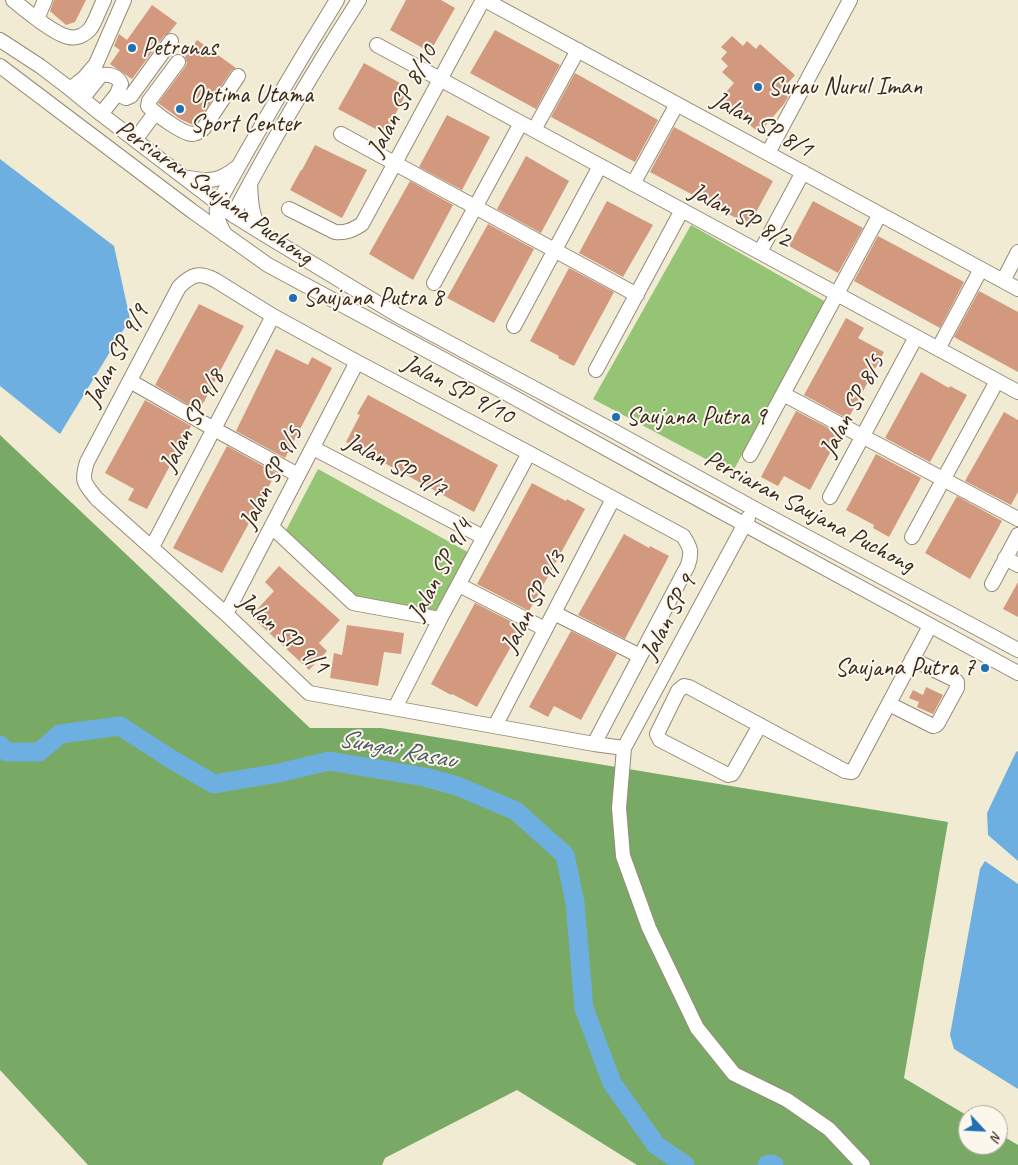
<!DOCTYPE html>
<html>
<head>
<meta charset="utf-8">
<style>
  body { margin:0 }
  #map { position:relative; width:1018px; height:1165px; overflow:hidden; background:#f1ebd3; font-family:Caveat,sans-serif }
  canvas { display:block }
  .north { position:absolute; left:958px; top:1105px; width:50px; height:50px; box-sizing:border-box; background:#fbf7ec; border:1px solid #aea59a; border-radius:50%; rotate:115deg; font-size:14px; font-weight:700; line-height:20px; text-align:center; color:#3b2a1e }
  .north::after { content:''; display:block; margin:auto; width:18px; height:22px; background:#1f6fb2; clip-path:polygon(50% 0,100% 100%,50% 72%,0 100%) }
</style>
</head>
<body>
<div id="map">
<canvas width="1018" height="1165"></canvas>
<div class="north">N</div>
</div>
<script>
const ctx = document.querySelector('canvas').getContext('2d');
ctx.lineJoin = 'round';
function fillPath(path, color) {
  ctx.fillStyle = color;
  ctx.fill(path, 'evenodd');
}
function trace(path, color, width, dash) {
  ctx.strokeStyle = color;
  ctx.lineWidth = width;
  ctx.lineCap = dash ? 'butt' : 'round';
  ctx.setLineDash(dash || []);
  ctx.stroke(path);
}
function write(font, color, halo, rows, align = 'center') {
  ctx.font = font + ' Caveat,sans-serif';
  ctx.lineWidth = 4;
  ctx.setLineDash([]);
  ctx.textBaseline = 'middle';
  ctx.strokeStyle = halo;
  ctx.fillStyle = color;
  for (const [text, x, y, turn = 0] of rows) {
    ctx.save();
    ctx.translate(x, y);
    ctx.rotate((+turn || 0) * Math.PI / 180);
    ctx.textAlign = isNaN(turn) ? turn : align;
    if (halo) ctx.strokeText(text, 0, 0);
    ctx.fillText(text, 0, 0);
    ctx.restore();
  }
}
fillPath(new Path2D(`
  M691,225L826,302L732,473L593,399Z
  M318,469L473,555L439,616L358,602L284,534Z`), '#95c574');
fillPath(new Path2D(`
  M0,435L310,728H381L948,822L904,1078L968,1116V1145H998V1133L1018,1145V1165H637L517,1090L385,1158L382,1165H88L0,1070Z`), '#78aa66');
fillPath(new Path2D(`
  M0,159L114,246L130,319L60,434L0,386Z
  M1018,751V861L988,835L987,813L1016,752Z
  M985,861L1018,884V1089L954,1049L950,1035L980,869Z`), '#6dafe1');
trace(new Path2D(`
  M0,745L7,752H39L60,734L120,726L171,759L214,784L279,773L329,761L425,777L457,786L516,811L565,855L575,903L584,1008L612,1083L656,1145L685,1165
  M767,1165L771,1164L774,1165`), '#6dafe1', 19);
fillPath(new Path2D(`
  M54,0H86L75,22L66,25L50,11Z
  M406,0H441L455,8L430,52L390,30Z
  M152,5L177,23L169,33L164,36L132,79L110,64L120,50L114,46L119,34L127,40Z
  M495,30L560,65L536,109L470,73Z
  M732,36L743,46L747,41L756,49L760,44L795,75L781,91L788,97L784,104L759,133L720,99L734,83L722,72L728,66L721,59L727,52L721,47Z
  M197,40L236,68L231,71L197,123L193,125L180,119L158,103L185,67L187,63L185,57Z
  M364,63L409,88L385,134L338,109Z
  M575,73L658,120L635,162L551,117Z
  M447,115L490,137L462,190L419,167Z
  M674,127L773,181L749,225L650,172Z
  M315,145L367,170L342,218L290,190L301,170H302Z
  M526,156L569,181L541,233L497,209Z
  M410,181L453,205L413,280L369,254Z
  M607,201L653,225L623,277L579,253Z
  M813,201L863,228L838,273L789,246Z
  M488,224L534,249L494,323L447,298Z
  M878,236L964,282L940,328L854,281Z
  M569,268L614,292L574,366L558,358L559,356L530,341Z
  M979,291L1018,312V372L954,337Z
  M199,304L244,326L199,411L155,385Z
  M846,318L864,328L858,338L884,352L848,419L804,395Z
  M276,349L308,365L312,357L332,368L285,458L236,431Z
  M921,372L949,388L950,386L967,395L930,462L885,438Z
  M368,395L498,465L474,512L346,442L360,415L357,414Z
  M145,400L191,426L147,509L128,500L134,489L105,473Z
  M796,411L840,434L810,490L784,476L778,486L761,477Z
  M1004,412L1018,420V492L1011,505L965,481Z
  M227,446L276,473L222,573L173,548Z
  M876,454L921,478L889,537L873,528L874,525L846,510Z
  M532,483L566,501L567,499L585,509L529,611L477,584Z
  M957,496L1002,521L970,579L925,553Z
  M624,534L649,548L650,546L669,556L625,639L578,615Z
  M279,566L340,620L319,643L327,651L309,670L251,616L274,591L265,582Z
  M1018,582V617L1003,609Z
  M475,603L522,627L477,707L452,694L451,695L431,684Z
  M347,625L404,633L401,654L384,652L378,686L330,678L334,653L342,655Z
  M571,631L617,654L581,720L554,706L548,717L529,707Z
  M926,687L943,695L933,714L917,707L919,702L909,698L913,690L923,695Z`), '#d2997e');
const minor = new Path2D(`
  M13,0C25,10 55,35 69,37C76,39 85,35 90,29C96,21 99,9 104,0
  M485,0L1018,289
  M37,19L45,0
  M0,40L40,66L69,88L101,114L233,215L262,233L399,316L610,429L753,508L1018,650
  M377,45L1018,392
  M178,62L149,101L148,106C156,114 181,133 192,134C197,134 199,132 203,129L238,76
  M0,66L192,211L268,265L504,392L661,479L1018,673
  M69,88L74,86L84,78L96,64L124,0
  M117,94L126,98L131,96L171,41
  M82,99L101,75C110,74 118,76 121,84L117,94L101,114
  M534,130L578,50
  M341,134L637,295
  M135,140L155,113
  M768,153L850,0
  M189,178C211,182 219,181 236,168
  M250,183C251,203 251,214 261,232
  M633,184L677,104
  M289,209L335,232C346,233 353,230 362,224L483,0
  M233,215C272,141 314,70 359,0
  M225,235C220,225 214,214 218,203C256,134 296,66 337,0
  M760,252L803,172
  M1003,281L1018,252
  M434,283L521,123
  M514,326L600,166
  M938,349L981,269
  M596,370L682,210
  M130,381L214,429L298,475
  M783,394L1018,519
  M313,448L483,537
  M750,455L880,214
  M830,497L916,337
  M748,518L624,748L619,808L623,856L649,928L697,1028L734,1074L787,1100L829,1129L863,1165
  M272,527L353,603L440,619
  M912,537L997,381
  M152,547L273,316
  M1005,558L1018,565
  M992,584L1018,535
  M459,585L545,629
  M554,613L640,656
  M226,614L357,362
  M889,704L933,726L936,725L938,723L957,688V682L955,680L912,659
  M395,708L440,619L529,453
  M760,725L734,771L732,774L728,775L660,740L657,734L678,691L684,686L689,687L845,771L852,772L853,771L930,626
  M495,726L613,499
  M594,744L688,565C692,552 691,548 683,536L529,453L357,362L273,316L215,280C199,272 192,274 179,287L87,462C81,482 84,483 97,499L226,614L309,693L594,744L624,748`);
trace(minor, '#968a78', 16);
trace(minor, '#fff', 14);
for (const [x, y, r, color] of [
  [132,48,5,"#1f6fb2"],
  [758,87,5,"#1f6fb2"],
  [180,109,5,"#1f6fb2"],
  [293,298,5,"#1f6fb2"],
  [616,417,5,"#1f6fb2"],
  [985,668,5,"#1f6fb2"]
]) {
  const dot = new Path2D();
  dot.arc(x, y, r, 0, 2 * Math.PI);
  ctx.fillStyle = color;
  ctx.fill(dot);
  trace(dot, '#fbf7ec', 2);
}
write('25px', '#3b2a1e', '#fbf7ec', [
  ["Petronas",142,48],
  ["Surau Nurul Iman",768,87],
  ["Optima Utama",190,95],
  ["Sport Center",190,124],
  ["Saujana Putra 8",303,298],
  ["Saujana Putra 9",626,417],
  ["Saujana Putra 7",975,668,"right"]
], 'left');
write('25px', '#3b2a1e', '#fbf7ec', [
  ["Jalan SP 8/10",403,101,-62],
  ["Jalan SP 8/1",762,125,29],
  ["Persiaran Saujana Puchong",214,193,35],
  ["Jalan SP 8/2",740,216,28],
  ["Jalan SP 9/9",117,356,-62],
  ["Jalan SP 9/10",458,390,28],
  ["Jalan SP 8/5",853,406,-62],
  ["Jalan SP 9/8",193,421,-62],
  ["Jalan SP 9/7",395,466,28],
  ["Jalan SP 9/5",272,478,-63],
  ["Persiaran Saujana Puchong",809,512,28],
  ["Jalan SP 9/4",441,570,-62],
  ["Jalan SP 9/3",534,602,-62],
  ["Jalan SP 9",669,618,-62],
  ["Jalan SP 9/1",283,634,41]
]);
write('italic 26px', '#4c5962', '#fbf7ec', [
  ["Sungai Rasau",397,750,11]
]);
</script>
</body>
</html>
